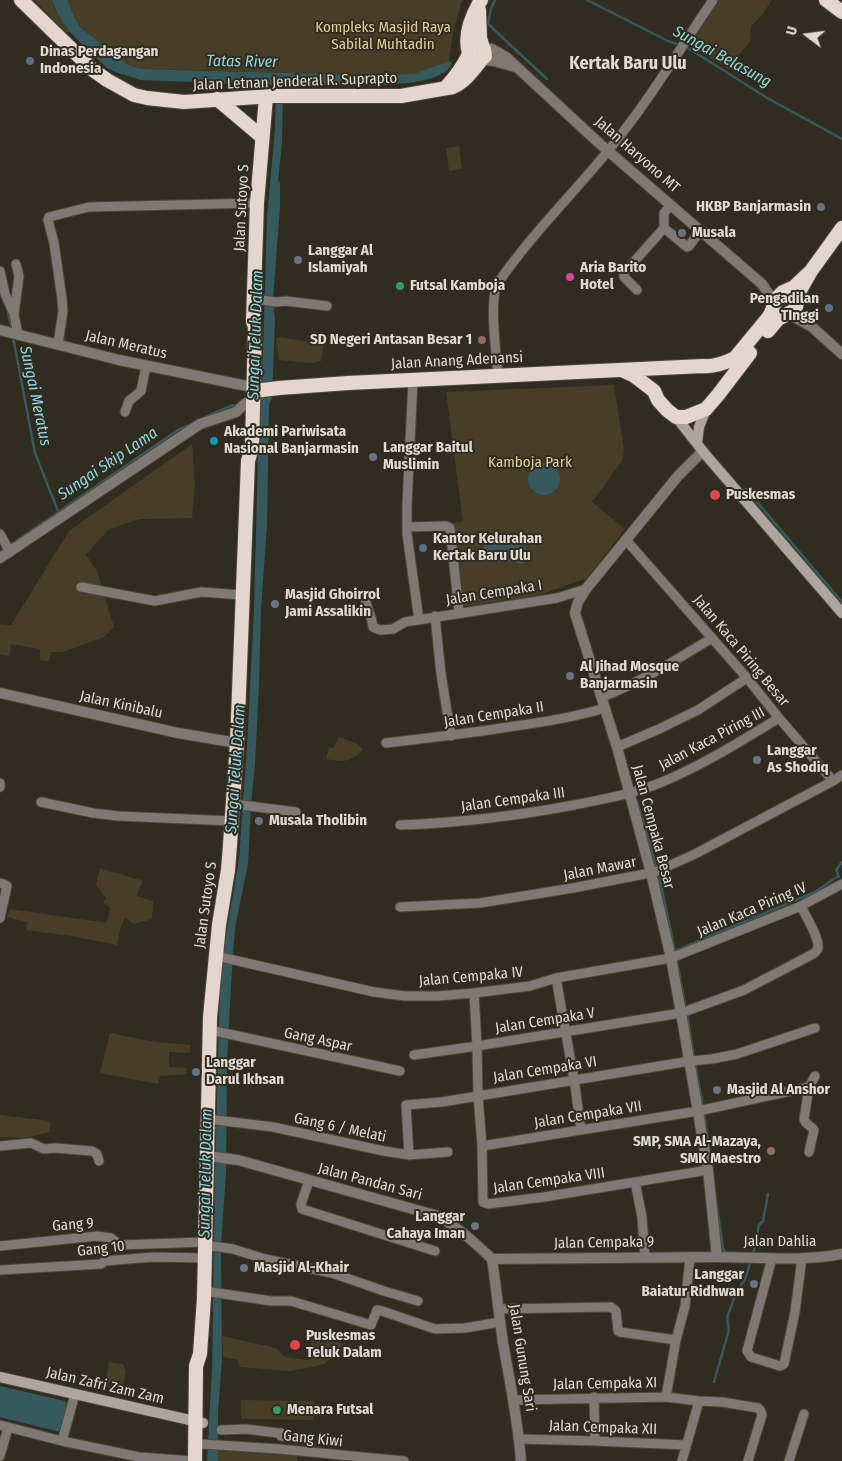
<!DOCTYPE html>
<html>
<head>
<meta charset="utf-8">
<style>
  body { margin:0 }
  #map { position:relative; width:842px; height:1461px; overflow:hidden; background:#312c20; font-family:"Fira Sans Condensed",sans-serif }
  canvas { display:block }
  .north { position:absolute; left:782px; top:10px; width:50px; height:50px; -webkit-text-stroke:4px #312c20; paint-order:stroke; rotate:285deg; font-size:14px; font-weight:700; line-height:20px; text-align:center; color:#dedbd3 }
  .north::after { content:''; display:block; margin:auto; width:18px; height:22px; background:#dedbd3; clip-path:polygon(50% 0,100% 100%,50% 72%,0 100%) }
</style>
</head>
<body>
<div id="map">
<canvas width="842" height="1461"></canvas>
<div class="north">U</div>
</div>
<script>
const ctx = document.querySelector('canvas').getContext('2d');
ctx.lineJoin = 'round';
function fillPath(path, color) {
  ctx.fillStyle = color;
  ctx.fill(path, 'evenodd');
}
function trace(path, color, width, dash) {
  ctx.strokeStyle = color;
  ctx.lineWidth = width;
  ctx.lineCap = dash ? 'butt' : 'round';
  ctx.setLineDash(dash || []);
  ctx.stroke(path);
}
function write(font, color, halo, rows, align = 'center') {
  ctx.font = font + ' "Fira Sans Condensed",sans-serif';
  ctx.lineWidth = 4;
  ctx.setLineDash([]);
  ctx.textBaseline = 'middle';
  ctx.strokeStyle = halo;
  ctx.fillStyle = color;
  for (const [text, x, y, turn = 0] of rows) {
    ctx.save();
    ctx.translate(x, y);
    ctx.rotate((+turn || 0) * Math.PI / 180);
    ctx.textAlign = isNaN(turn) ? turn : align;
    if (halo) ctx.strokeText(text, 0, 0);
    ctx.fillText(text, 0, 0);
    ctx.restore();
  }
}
fillPath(new Path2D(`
  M34,0H52L59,16L70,32H66Z
  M68,0H464L461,3L452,38L449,61L413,74L360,75L155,69H142L128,65L80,27L74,17Z
  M718,0H772L762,15L751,26L750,42L732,62L731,70L689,46Z
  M459,146L462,169L449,171L446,148Z
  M279,337L312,342L314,338L324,340L321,361L311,363L279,360L276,339Z
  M614,385L624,451L622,461L592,502L625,529L587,578L537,596L460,607L450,523L463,522L446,392Z
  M192,444L195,485L192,518L140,519L109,529L86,555L97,571L114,627L104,637L63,652H51L49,661L40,660V649L11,644L10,656L0,654V624L11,625L69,531Z
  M339,737L358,744L363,750C350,763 343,762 326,759L329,747L334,748Z
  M100,868L143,881L136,896L153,901L152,919L134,924L125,918L121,926L117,945L71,936L26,930L27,922L7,917L10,909L107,923L110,908L103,903L106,898L96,885Z
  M110,1033L155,1042L190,1045V1053L169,1052V1067L187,1068V1074L160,1076L158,1084L100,1073Z
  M0,1115L50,1121V1132L25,1138L0,1137Z
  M313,1331L346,1345L325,1364L308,1368L289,1371L240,1367L237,1359L223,1357L222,1336L276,1348L285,1357L308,1360Z
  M109,1362L123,1364L126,1372L123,1386L106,1382Z
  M241,1400L314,1401L313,1420L241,1419Z
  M216,1447L297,1455V1461H216Z`), '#473e28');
fillPath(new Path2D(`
  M52,0H68L74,17L80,27L128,65L142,69L360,75L413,74L449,61L452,63C441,95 317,84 287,83L283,86L282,144L278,181L280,182V207L273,299L275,320L272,398L269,405L267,525L261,609L259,684L255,764L251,805L248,864L235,928L231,985L227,1065L226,1171L221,1246L222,1360L218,1412V1461H207L212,1370L215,1172L220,987L223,954L239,859L247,747L254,609L259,415L263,356L267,217L275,129L276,87L273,85L141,80L115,72L106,67L96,58L70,32L59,16Z
  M528 479a16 16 0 1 1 32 0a16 16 0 1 1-32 0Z
  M485,536L496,539L512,536L526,548L529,561L521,564L511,561L492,562L483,554Z
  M0,1386L65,1401L67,1404L60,1432L0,1417Z`), '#36595e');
trace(new Path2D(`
  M495,0L491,9L488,24L547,79
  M587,0L668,41L680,45
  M685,47L696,53L769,99L842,139
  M6,305L12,329
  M13,337L35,453L58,511
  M205,417L233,405
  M746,489L842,602
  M0,552L178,430L196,422
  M637,801L659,876L675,951L686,1009
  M839,877L836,870L842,862
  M675,951L815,892L838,876
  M687,1014L694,1058
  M695,1063L703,1107
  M704,1113L709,1147
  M715,1192L723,1249L725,1252L728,1254
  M753,1255L759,1225L763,1221L768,1194
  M714,1382L729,1330L727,1318L737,1290L745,1280L751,1260`), '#36595e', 2.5);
const minor = new Path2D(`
  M671,205L664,213V228L687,247L689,246L700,231
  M0,271L5,294L14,314L18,335
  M637,290L624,277V273L664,228
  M254,299L276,302L286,301L327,306
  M14,314L19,276L16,264
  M58,344L63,311L62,299L54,243L48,220L49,217L89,207L257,203
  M498,376C496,349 490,311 496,286C528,238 572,195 608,151C647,104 679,50 713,0
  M413,380L407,505V534L419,620
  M125,412L129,401L141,391L146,366
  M407,527L446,526L450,528L459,612
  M0,534L10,552
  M626,540L747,678L779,718L833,781
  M81,587L155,601L201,592L242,595
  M365,599C367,609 372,616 373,627L380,630L393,629L405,622L557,598L586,589
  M435,616L441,674L451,736
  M602,697C641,682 676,660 712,638
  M386,743C429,738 472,733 515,726C545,722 575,717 605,708
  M617,747L659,729L698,710L747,678
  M0,783V787
  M41,802L93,813L118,816L232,821
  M233,804L296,812
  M400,825C458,823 516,816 574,805C604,799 634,794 662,782C703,765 741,741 779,718
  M0,883L4,884L7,886L0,918
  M400,907L480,903L573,888L655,872L695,854L833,781L842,775
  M216,956L374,992L405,996H438L474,993L530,986L556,978L671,958L801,906L842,884
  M556,978L574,1079L581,1130
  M474,993L477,1046L478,1095L482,1146L483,1202L488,1204L544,1197L708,1170
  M210,1030L400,1071
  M414,1055L477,1046L681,1013L744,990L813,954C816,952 817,951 818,948C820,939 805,915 801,906
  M208,1119L273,1127L384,1151L409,1155L448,1152
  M0,1146L31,1143L44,1149L55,1148L92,1151L97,1154L99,1161
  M482,1146L698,1111L809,1087L815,1076
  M809,1152L814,1130C811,1125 805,1125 804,1119L809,1087
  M409,1155L406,1105L442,1102L690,1061L712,1059L737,1054L815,1028
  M309,1181L301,1204L302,1209L435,1251
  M635,1182L642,1217L645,1258
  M205,1245L233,1249L265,1259L332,1273L384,1291L418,1301
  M0,1246L97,1236L111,1238L120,1245L205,1242
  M772,1258L747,1351L751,1357L780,1366L784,1364L795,1312L802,1258
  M0,1270L101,1264L105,1261L153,1257L205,1258
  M204,1294L211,1292L271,1301H291L371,1325L377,1310L382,1311L435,1329L465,1328L500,1322
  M499,1309L611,1307L616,1311L618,1331L620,1332L676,1340
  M594,1397L595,1441
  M666,1397L676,1340L685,1306L690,1258
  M514,1400L666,1397L699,1401L722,1402L758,1408L761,1411L762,1415L748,1461
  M0,1425L62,1441L139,1457L193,1461
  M221,1430L246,1429L278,1433H281V1436L304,1438
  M519,1439L595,1441L686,1445
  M62,1441L75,1394
  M202,1444L279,1449L404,1461
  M0,1456L8,1428
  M682,1461L699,1401
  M789,1461L804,1414`);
const tertiary = new Path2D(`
  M483,48L492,49L506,57L600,144L762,284L774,302
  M482,59L494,61L515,67
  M789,314L812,327L842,354
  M0,330L119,360L247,386
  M703,451L678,476L586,589L578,602L575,613L617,747L651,873L671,958L681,1013L708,1170L717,1257
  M0,558L200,424L236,412L246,403
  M0,693L178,733L237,743
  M207,1156L238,1160L438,1216C459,1228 475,1243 492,1259
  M492,1259C567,1259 642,1257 717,1257C758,1257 801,1262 842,1254
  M492,1259C496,1287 499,1315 503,1343C510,1382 518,1421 521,1461`);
const secondary = new Path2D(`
  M676,417L705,454L842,613
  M697,443L699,427L706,409
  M0,1377L203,1423`);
const trunk = new Path2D(`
  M21,0L93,70L107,80L134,95L147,98L184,102L272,96H401L453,87C466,81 473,70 482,59
  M826,0L842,12
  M479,10L480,38L483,48
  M448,85C456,76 462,68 467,58C469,54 470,49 473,47C478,44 481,46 484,49L485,56L480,61L472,59C461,40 471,17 481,0
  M217,99L262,137
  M768,331L778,319L793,311L796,307L799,292L811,271L842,228
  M624,371L633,375L654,391L658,400L667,410L676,417H686L706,409L718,395L750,353
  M254,391L279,388L348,383L703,366C714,367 725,363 735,358L768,318L771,313L777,298L783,292L794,287L811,271
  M195,1461L196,1366L200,1354L204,1298L210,1017L219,925L228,870L230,845L237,743L248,461L252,447L255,327L253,321L257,203L266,97`);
trace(minor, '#4d483d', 11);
trace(tertiary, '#4d483d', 12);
trace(secondary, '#4d483d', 12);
trace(trunk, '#4d483d', 16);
trace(minor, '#7f7975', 9);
trace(tertiary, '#7f7975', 10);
trace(secondary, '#aea59e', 10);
trace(trunk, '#e4d6cc', 14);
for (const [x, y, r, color] of [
  [30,61,5,"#5c6f8a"],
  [821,207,5,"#6b7280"],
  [682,233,5,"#6b7280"],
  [298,260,5,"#6b7280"],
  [570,277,5,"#d1479c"],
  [400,286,5,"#2e9e5b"],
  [829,308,5,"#5c6f8a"],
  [482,340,5,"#8d6e63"],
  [214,441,5,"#0f9aa8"],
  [373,457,5,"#6b7280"],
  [715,495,6,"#e0444e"],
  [423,548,5,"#5c6f8a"],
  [275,604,5,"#6b7280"],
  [570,676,5,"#6b7280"],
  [757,760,5,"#6b7280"],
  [259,821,5,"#6b7280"],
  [196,1072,5,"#6b7280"],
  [717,1090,5,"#6b7280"],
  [771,1151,5,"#8d6e63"],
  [475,1226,5,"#6b7280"],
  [244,1268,5,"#6b7280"],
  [754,1284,5,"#6b7280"],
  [295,1345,6,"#e0444e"],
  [277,1410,5,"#2e9e5b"]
]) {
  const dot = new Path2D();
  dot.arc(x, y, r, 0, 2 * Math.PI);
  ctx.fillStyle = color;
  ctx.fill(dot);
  trace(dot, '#312c20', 2);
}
write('15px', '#e3ce9a', '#312c20', [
  ["Kompleks Masjid Raya",383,28],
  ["Sabilal Muhtadin",383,45],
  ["Kamboja Park",530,463]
]);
write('bold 15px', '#dedbd3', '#312c20', [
  ["Dinas Perdagangan",40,52],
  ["Indonesia",40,69],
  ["HKBP Banjarmasin",811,207,"right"],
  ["Musala",692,233],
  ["Langgar Al",308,251],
  ["Islamiyah",308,268],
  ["Aria Barito",580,268],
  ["Hotel",580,285],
  ["Futsal Kamboja",410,286],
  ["Pengadilan",819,299,"right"],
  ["TInggi",819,316,"right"],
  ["SD Negeri Antasan Besar 1",472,340,"right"],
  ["Akademi Pariwisata",224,432],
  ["Nasional Banjarmasin",224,449],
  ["Langgar Baitul",383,448],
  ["Muslimin",383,465],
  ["Puskesmas",726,495],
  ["Kantor Kelurahan",433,539],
  ["Kertak Baru Ulu",433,556],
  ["Masjid Ghoirrol",285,595],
  ["Jami Assalikin",285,612],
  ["Al Jihad Mosque",580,667],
  ["Banjarmasin",580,684],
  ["Langgar",767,751],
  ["As Shodiq",767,768],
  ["Musala Tholibin",269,821],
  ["Langgar",206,1063],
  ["Darul Ikhsan",206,1080],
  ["Masjid Al Anshor",727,1090],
  ["SMP, SMA Al-Mazaya,",761,1142,"right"],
  ["SMK Maestro",761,1159,"right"],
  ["Langgar",465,1217,"right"],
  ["Cahaya Iman",465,1234,"right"],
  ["Masjid Al-Khair",254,1268],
  ["Langgar",744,1275,"right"],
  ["Baiatur Ridhwan",744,1292,"right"],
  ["Puskesmas",306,1336],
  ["Teluk Dalam",306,1353],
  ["Menara Futsal",287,1410]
], 'left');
write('15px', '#dedbd3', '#312c20', [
  ["Jalan Letnan Jenderal R. Suprapto",295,82,-2],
  ["Jalan Haryono MT",637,155,41],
  ["Jalan Sutoyo S",242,208,-87],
  ["Jalan Meratus",126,345,13],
  ["Jalan Anang Adenansi",457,361,-3],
  ["Jalan Cempaka I",494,593,-9],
  ["Jalan Kaca Piring Besar",741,651,50],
  ["Jalan Kinibalu",121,705,12],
  ["Jalan Cempaka II",494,715,-9],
  ["Jalan Kaca Piring III",712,739,-28],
  ["Jalan Cempaka III",513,800,-8],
  ["Jalan Cempaka Besar",653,827,75],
  ["Jalan Mawar",600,869,-11],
  ["Jalan Sutoyo S",206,905,-82],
  ["Jalan Kaca Piring IV",752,910,-23],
  ["Jalan Cempaka IV",471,977,-5],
  ["Jalan Cempaka V",545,1021,-9],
  ["Gang Aspar",318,1040,12],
  ["Jalan Cempaka VI",545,1070,-9],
  ["Jalan Cempaka VII",588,1115,-9],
  ["Gang 6 / Melati",340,1128,12],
  ["Jalan Cempaka VIII",549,1181,-8],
  ["Jalan Pandan Sari",370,1182,15],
  ["Gang 9",73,1225,-4],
  ["Jalan Dahlia",780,1242],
  ["Jalan Cempaka 9",604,1243,-1],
  ["Gang 10",101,1249,-7],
  ["Jalan Gunung Sari",522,1358,81],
  ["Jalan Cempaka XI",605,1384,-1],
  ["Jalan Zafri Zam Zam",105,1386,13],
  ["Jalan Cempaka XII",603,1428,2],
  ["Gang Kiwi",313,1439,6]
]);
write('italic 16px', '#8fd6df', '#312c20', [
  ["Sungai Belasung",722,57,29],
  ["Tatas River",242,62,1],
  ["Sungai Teluk Dalam",256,335,-88],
  ["Sungai Meratus",35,396,78],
  ["Sungai Skip Lama",108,464,-34],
  ["Sungai Teluk Dalam",236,769,-86],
  ["Sungai Teluk Dalam",206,1173,-89]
]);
write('bold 18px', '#dedbd3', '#312c20', [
  ["Kertak Baru Ulu",628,64]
]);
</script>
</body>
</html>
